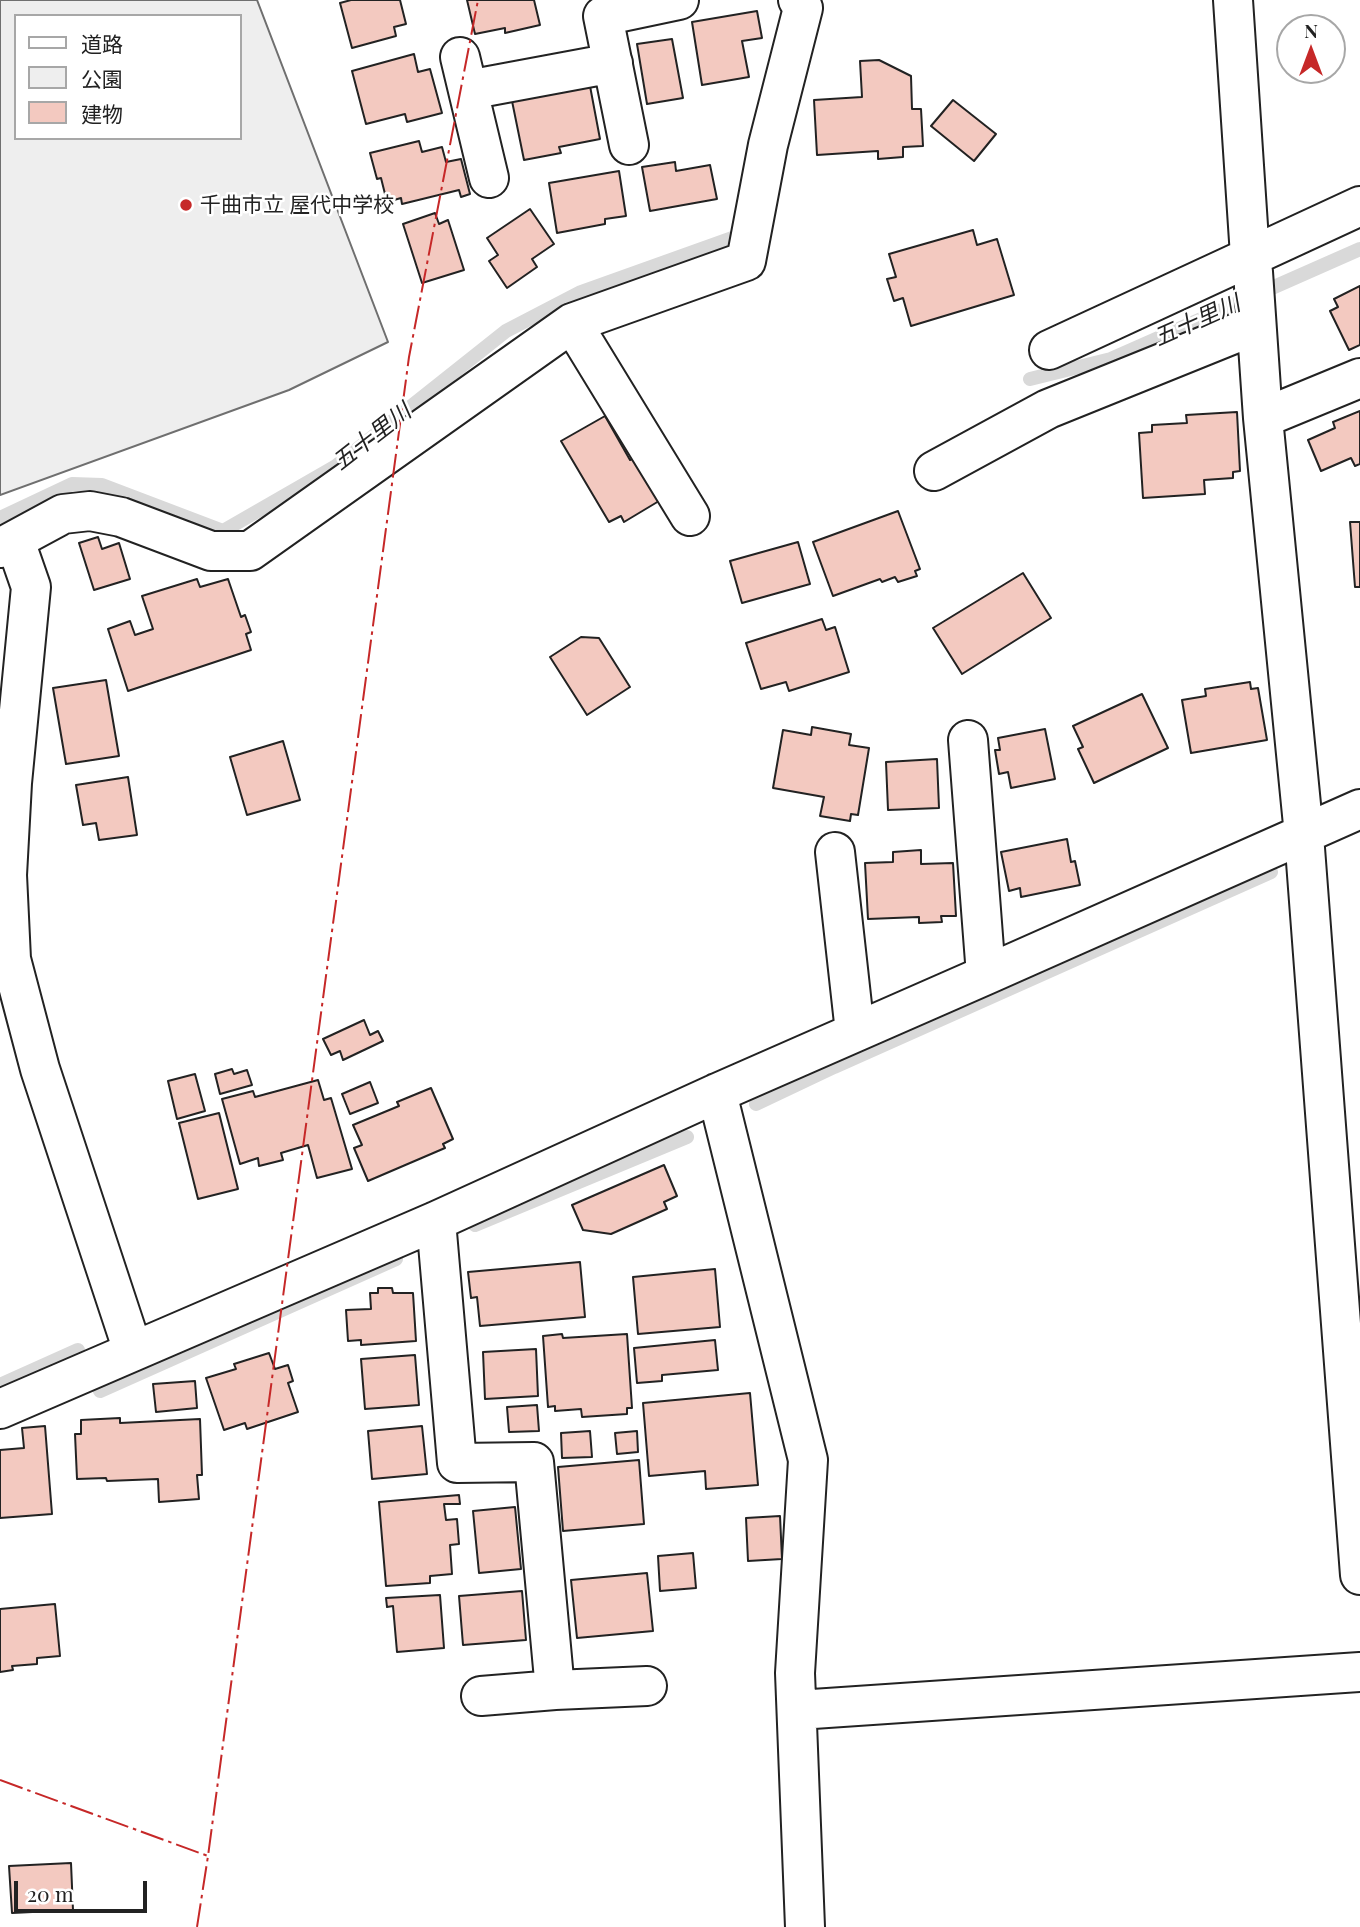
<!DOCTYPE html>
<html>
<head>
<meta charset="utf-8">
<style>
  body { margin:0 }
  #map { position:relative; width:1360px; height:1927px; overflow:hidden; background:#fff; font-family:"Playfair Display","Noto Sans JP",serif }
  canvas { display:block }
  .legend { position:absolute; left:14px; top:14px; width:228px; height:126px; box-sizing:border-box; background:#fff; border:2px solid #a7a7a7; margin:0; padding:9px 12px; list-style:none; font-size:21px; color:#222 }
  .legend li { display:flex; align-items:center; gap:14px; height:35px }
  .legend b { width:35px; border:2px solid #a7a7a7 }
  .north { position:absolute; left:1276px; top:14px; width:70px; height:70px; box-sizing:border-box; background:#fff; border:2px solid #a7a7a7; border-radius:50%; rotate:0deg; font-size:19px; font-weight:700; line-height:28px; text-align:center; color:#222 }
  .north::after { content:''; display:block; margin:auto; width:24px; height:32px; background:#c62828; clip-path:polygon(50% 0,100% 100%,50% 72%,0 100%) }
  .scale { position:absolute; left:14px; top:1881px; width:133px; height:32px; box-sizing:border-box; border:4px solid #222; border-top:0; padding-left:9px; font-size:21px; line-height:24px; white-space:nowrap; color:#222; -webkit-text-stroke:5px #fff; paint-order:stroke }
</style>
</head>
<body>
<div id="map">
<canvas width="1360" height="1927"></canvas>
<ul class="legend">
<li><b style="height:9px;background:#fff"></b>道路</li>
<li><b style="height:19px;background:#eee"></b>公園</li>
<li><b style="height:19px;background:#f3c9c0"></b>建物</li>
</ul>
<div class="north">N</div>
<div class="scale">20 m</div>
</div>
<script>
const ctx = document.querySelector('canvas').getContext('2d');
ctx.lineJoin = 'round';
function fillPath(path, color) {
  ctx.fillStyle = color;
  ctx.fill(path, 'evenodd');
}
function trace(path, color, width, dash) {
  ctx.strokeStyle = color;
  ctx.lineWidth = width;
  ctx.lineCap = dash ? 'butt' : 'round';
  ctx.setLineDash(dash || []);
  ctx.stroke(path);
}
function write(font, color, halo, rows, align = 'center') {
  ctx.font = font + ' "Playfair Display","Noto Sans JP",serif';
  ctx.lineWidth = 5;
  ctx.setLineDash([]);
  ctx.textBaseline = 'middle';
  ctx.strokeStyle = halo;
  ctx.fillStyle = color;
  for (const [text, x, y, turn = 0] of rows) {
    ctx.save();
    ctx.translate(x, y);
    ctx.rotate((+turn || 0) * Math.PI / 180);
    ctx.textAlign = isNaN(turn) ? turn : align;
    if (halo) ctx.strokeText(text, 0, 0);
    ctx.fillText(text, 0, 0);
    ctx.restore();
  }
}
const green = new Path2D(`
  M0,0H257L388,342L289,390L0,495ZM16,16H240V138H16Z`);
fillPath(green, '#eee');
trace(green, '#6f6f6f', 2);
trace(new Path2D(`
  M1030,379L1111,359L1360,249
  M0,518L72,484L102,485L223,531L336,466L506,331L581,292L732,238
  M756,1104L834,1067L1271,872
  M475,1225L687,1137
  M0,1385L78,1350
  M100,1391L396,1259`), '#d9d9d9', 14);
const building = new Path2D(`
  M351,0H400L406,24L394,27L396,36L352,48L340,3Z
  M467,0H534L540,25L505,33V28L475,34Z
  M757,11L762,38L742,41L749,77L702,85L692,22Z
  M672,39L683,98L647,104L637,44Z
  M414,54L418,72L430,69L442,113L407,122L405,114L366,124L352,71Z
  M879,60L911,76L912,109H921L923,146L903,147V157L878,159V151L817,155L814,100L862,97L860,61Z
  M590,86L600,139L559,147L561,153L524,160L512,101Z
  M953,100L996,134L974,161L931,126Z
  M419,141L422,152L442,147L446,162L461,159L470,194L461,197L459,190L402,204L401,198L387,202L381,178L377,179L370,153Z
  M675,162L676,171L710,165L717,199L650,211L642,167Z
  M619,171L626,216L605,219V224L557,233L549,183Z
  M530,209L554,244L532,259L537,267L507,288L489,261L498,255L487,238Z
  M435,213L439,224L448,220L464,270L422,283L403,224Z
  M973,230L977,245L997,239L1014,295L911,326L903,298L894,301L887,279L896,277L889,254Z
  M1360,286V345L1349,350L1330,311L1338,307L1334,299Z
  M1360,411V464L1355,466L1351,458L1321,471L1308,440L1335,428L1333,422Z
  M1237,412L1240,471L1233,472V478L1204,480L1205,494L1143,498L1139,433L1152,432V425L1187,423L1186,415Z
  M605,416L630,460L634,458L659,501L624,522L621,516L609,522L561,441Z
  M898,511L920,569L915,571L917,576L898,582L895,577L882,582L880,579L833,596L813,542Z
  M1350,522H1360V587H1355Z
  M98,537L102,549L119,543L130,579L94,590L79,543Z
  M798,542L810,584L742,603L730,561Z
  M1023,573L1051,618L962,674L933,628Z
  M197,579L200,587L228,579L241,617L245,615L251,632L246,634L251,650L128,691L108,629L130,621L135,635L153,629L142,596Z
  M822,619L826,630L835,627L849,672L789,691L786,682L761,689L746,643Z
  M581,637L599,638L630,687L587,715L550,657Z
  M106,680L119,756L66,764L53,688Z
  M1250,682L1251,689L1258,688L1267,740L1191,753L1182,700L1206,696L1205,689Z
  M1142,694L1168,748L1094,783L1078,749L1083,747L1073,726Z
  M812,727L851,734L849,745L869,748L858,815L851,814L850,821L820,816L824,797L773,788L783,730L811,735Z
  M1045,729L1055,779L1011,788L1008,772L999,774L995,750H1000L998,738Z
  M283,741L300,800L247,815L230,757Z
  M937,759L939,808L888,810L886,762Z
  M128,777L137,835L99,840L96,823L83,825L76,785Z
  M1067,839L1071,862L1075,861L1080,885L1021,897L1020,888L1009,891L1001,852Z
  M921,850V864L953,863L956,916H941L942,922L919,923V917L868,919L865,863L893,862V852Z
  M364,1020L370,1035L378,1031L383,1041L343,1060L340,1051L331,1055L323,1039Z
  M232,1069L234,1074L247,1070L252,1085L220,1094L215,1074Z
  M195,1074L205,1111L177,1119L168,1081Z
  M318,1080L324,1100L331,1098L352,1169L317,1178L308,1145L281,1153L283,1160L259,1166L258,1158L240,1164L222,1099L253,1091L255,1097Z
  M370,1082L378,1103L350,1114L342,1094Z
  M431,1088L453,1139L443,1144L445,1148L368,1181L354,1148L362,1145L353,1125L399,1106L397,1102Z
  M219,1113L238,1189L198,1199L179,1123Z
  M664,1165L677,1196L664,1202L667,1209L611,1234L583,1230L572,1205Z
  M580,1262L585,1317L480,1326L477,1297L471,1298L468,1272Z
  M715,1269L720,1327L638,1334L633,1277Z
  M378,1288H392L393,1293H413L416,1341L361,1345V1340L348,1341L346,1310L371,1309L370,1293H378Z
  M562,1334L563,1338L627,1334L632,1408H627V1414L582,1417L581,1409L555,1411V1406L548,1407L543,1336Z
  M715,1340L718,1370L662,1375V1381L637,1383L634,1348Z
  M536,1349L538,1396L485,1399L483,1352Z
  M269,1353L275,1369L288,1365L293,1381L288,1383L298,1412L247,1429L245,1423L224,1430L206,1378L236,1369L234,1364Z
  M415,1355L419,1405L365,1409L361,1359Z
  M195,1381L197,1408L156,1412L153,1384Z
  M750,1393L758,1485L706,1489L705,1471L649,1476L643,1403Z
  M537,1405L539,1431L509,1432L507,1407Z
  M120,1418V1423L200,1419L202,1475H197L199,1499L159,1502L158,1479L107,1481L106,1478L77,1479L75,1434H81V1420Z
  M45,1426L52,1514L0,1518V1450L24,1448L22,1428Z
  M422,1426L427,1474L372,1479L368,1431Z
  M590,1431L592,1457L562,1458L561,1433Z
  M637,1431L638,1452L617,1454L615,1433Z
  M639,1460L644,1524L563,1531L558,1467Z
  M459,1495L460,1504H444L446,1520L457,1519L459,1544L450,1545L452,1574L430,1576V1583L386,1586L379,1502Z
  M515,1507L521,1569L479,1573L473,1511Z
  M780,1516L782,1559L748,1561L746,1518Z
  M693,1553L696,1588L660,1591L658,1556Z
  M647,1573L653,1631L577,1638L571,1580Z
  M522,1591L526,1640L463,1645L459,1596Z
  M440,1595L444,1648L397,1652L393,1606L387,1607L386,1598Z
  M55,1604L60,1656L37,1658V1664L12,1666L13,1670L0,1672V1609Z
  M71,1863L73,1910L12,1913L9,1866Z`);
fillPath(building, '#f3c9c0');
trace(building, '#222', 2);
const minor = new Path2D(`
  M1233,0L1250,256L1253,272L1263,418L1304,835L1360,1575
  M460,57L489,178
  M468,90L613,63
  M629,145L603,16L679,0
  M572,323L690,516
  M1049,350L1360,206
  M1263,418L1360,378
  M934,471L1048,409L1256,325
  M15,541L31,587L12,783L7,875L11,959L40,1069L133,1351
  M0,548L63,514L90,511L121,517L211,551H250L572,323L746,261L768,145L803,8L798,0
  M968,740L986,975
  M835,852L855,1032
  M717,1093L808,1460L795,1673L805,1927
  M436,1221L457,1463L534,1462L555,1690
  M0,1409L436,1221L717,1093L986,975L1360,809
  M481,1696L555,1690L647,1686
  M798,1710L1360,1672`);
trace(minor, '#222', 42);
trace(minor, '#fff', 38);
trace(new Path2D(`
  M0,1780L208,1856
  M197,1927L208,1856L409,357L478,0`), '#c62828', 2, [24, 5, 3.5, 5]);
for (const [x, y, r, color] of [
  [186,205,7,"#c62828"]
]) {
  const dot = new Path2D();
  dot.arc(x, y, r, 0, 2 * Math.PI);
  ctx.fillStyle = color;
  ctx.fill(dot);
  trace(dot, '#fff', 2.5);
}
write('21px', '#222', '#fff', [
  ["千曲市立 屋代中学校",200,205]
], 'left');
write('italic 23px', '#222', '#fff', [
  ["五十里川",1197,321,-24],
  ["五十里川",372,437,-38]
]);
</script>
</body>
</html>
